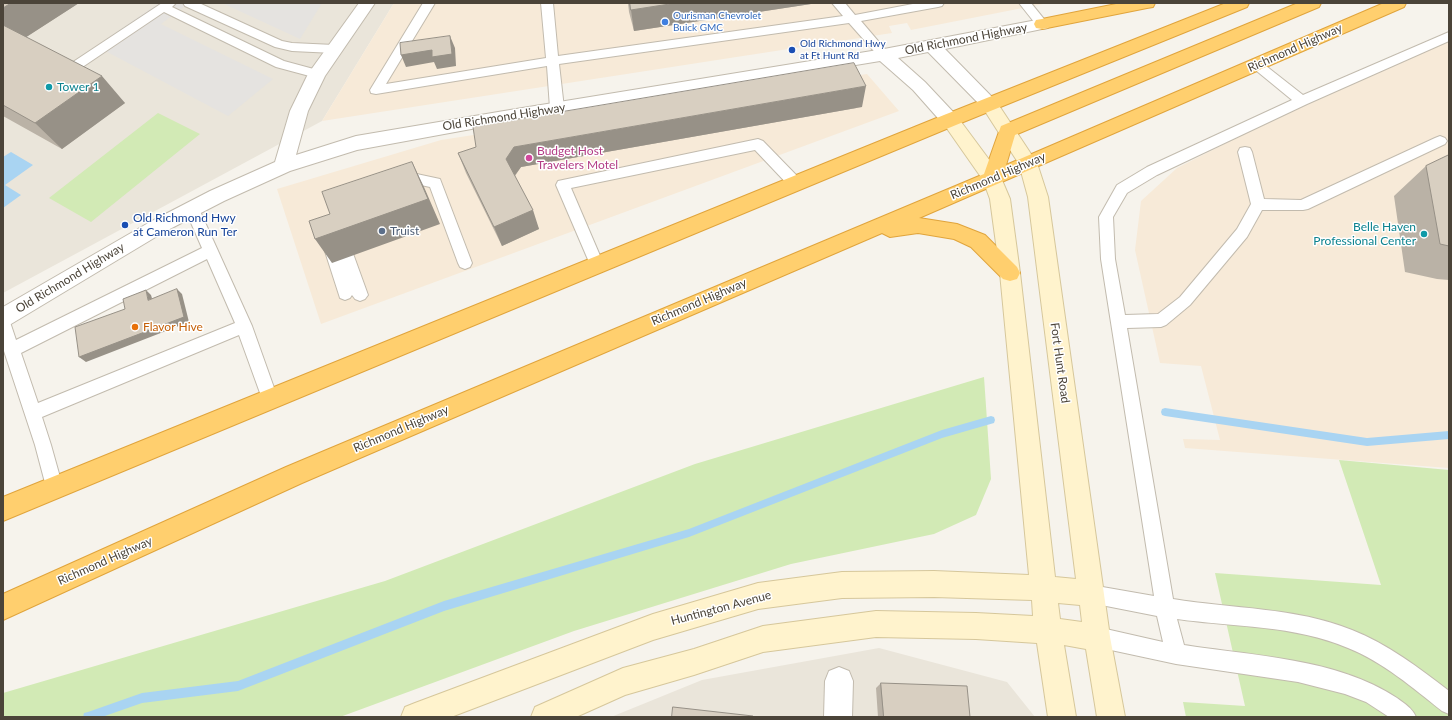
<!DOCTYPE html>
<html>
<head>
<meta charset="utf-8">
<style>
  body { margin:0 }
  #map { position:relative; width:1452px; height:720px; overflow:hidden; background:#f6f3ec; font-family:Lato,sans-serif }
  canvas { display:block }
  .frame { position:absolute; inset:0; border:4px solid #4b4439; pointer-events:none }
</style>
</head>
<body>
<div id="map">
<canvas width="1452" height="720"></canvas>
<div class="frame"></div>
</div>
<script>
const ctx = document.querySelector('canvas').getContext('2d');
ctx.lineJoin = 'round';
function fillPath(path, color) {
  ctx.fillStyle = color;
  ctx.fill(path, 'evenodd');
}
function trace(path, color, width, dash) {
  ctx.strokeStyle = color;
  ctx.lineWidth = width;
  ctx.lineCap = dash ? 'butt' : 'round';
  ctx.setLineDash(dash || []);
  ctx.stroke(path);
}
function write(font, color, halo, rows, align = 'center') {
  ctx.font = font + ' Lato,sans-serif';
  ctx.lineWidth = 3;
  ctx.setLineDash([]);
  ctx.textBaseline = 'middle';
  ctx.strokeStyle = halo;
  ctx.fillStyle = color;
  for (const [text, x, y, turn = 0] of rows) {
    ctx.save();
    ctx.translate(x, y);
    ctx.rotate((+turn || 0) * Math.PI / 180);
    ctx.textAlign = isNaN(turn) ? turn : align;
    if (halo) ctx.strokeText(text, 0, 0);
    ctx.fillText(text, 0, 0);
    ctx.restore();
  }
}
fillPath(new Path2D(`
  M3,3H394L322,121L3,293Z
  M879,648L1007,682L1035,717H611L702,680Z`), '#eae5da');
fillPath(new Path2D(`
  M394,3H1048L911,30L907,23L889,26L892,33L322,121Z
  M1449,35V468L1185,448L1183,439L1220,440L1201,366L1160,363L1135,250L1141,201L1177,168L1371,70Z
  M867,74L899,111L321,324L277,189L441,140Z`), '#f7ead8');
fillPath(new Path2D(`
  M158,113L200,134L91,222L49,198Z
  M984,377L991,479L976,515L934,534L791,564L574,631L340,717H3V693L385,581L695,464Z
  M1339,460L1449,470V717H1186L1183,702L1245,706L1215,573L1381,585Z`), '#d2eab5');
fillPath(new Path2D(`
  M159,3H189L161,24L273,79L228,116L96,46Z
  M222,3H322L300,39Z`), '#e5e3e0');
fillPath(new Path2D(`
  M11,152L33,165L5,185L21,195L3,208V157Z`), '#a9d4f2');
fillPath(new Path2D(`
  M1165,408L1367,438L1449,431V439L1367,446L1165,416L1162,415L1161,412L1162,409Z
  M991,416L994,417L995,420L994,423L942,438L689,537L444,611L238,691L142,703L102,717H83L84,713L88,712L142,693L238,681L444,601L689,529L942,430Z`), '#a9d4f2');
const lane = new Path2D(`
  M162,3H176L172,7L284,61L321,71L323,74L321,77L317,78L276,67L164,12L81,68C74,72 68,77 60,75L58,72L60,69L73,62Z
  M183,3H199L282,41L292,43L334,45L338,46L340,49L338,52L334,53L292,51L275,47L185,6Z
  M423,3H435L386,84L546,58L541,3H553L558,56L843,16L832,3H845L855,15L918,3H944L942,6L938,7L861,21L890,55L888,58L884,59L880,58L849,23L559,64L564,108L562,111L557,113L552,111L550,108L547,66L376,94L371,93L370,90Z
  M1019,3H1031L1048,24L1046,27H1038Z
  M1449,32V41L1307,104L1157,175L1127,193L1113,217L1115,259L1125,315L1158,314L1180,297L1237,229L1251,204L1238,152L1240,148L1245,147L1250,148L1252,152L1264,199L1301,200L1435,138L1440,136L1445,138L1447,141L1445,144L1308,209L1303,210H1262L1247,237L1190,305L1166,325L1161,327L1127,328L1173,599C1233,609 1295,607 1352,630C1388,644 1419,668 1449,691V714L1442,711C1413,688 1383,662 1348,648C1295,625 1233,627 1177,619L1184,645C1253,656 1337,658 1397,698C1405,704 1412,708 1416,717H1389L1366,702L1345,694L1298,682L1176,664L1097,647L1090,644L1087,637L1090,630L1097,627L1163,642L1157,616L1091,603L1084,601L1082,594L1084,587L1091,585L1154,596L1101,259L1099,217L1117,185L1147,167L1292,100L1253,68L1251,65L1253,62L1257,61L1261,62L1303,95Z
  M758,139L763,141L801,180L803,184L801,188L796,189L791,188L755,150L571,188L604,265L602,269L597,271L592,269L556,185L558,181Z
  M412,173L440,179L472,263L470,267L465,269L460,267L458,263L430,187L412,183L401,187L396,186L394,182L396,178Z
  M192,204L197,205L199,209L252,326L278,399L276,404L270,406L264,404L239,335L42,417L51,445L63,488L60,494L54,496L48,494L35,445L3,348V317L9,319L16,340L202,248L185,209L187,205ZM207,259L235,323L38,403L21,353Z
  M340,231L345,233L347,237L368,295L365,299L360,301L355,299L352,295L350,298L345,300L340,298L322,242L324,238L329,236L333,237L335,233Z`);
const street = new Path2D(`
  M359,3H375L325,76L308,111L296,155L356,136L504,111L884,49L1042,19L1048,20L1050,24L1048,28L1042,29L945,49L996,101L999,105L996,109L990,111L984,109L928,52L898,58L925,82L956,115L959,120L956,125L950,126L944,125L913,90L880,61L504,123L357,150L290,171L224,201L164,232L11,324L3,327V307L150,222L210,191L275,162L290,111L308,74Z
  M839,667L849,671L853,681L852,717H824L825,681L829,671Z`);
const secondary = new Path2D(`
  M990,99L996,101L1037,163L1048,197L1110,637L1125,717H1097L1086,649L1064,645L1076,717H1048L1037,643L976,639L876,637L763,652L694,675L625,695L576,717H531L535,707L623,668L694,649L763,626L876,611L976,613L1033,616L1032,600L934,597L842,598L758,609L653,640L451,717H401L405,707L415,703L653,614L758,583L842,572L934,571L1029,575L1000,273L990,199L983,180L941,120L944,115L950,114L956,115L999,173L1010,199L1020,273L1055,577L1076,579L1028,197L1019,164L981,105L984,101ZM1058,603L1080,605L1082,622L1060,619Z`);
const highway = new Path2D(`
  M1121,3H1155L1153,7L1147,8L1042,29L1036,28L1034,24L1036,20L1042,19Z
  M1226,3H1249L1247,7L956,125L3,521V497L944,115Z
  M1298,3H1321L1319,7L1015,135L1006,165L1384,3H1406L1404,7L919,218L957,224L985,235L1017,267L1020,273L1017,279L1010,281L1003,279L971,247L954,239L918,233L890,237L882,233L302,483L3,620V594L286,467L984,174L1001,126Z`);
trace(lane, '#c2bbae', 2);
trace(street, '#c2bbae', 2);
trace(secondary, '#d6c79b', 2);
trace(highway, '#e0a43c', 2);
fillPath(lane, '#fff');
fillPath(street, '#fff');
fillPath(secondary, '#fff3cd');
fillPath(highway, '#ffcf6e');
fillPath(new Path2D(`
  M3,3H79L26,37L125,103L62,149L3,116Z
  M628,3H811V4L634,31L629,12Z
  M862,107L521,167L515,176L539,229L502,246L466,173L458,153Z
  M1449,155V280L1437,279L1405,272L1394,196L1426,166Z
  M881,683L970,717H878L876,688Z`), '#bab2a6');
fillPath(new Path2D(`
  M11,3H79L14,45L3,33V8Z
  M676,3H811V4L634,31L631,10Z
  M450,36L455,48L456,66L437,69L434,62L406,67L401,55Z
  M102,76L125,103L62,149L35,123Z
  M866,86L862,107L521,167L512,179L506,159L514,147Z
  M412,162L424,187L440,224L332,263L315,239Z
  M533,210L539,229L502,246L494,227Z
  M177,289L182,294L189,322L86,362L79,357Z
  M146,290L151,295L154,305L148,300Z`), '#979187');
const building = new Path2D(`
  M3,3H11L3,8Z
  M630,3H676L631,10Z
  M3,25L102,76L35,123L3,105Z
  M450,36L452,54L432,57V50L401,55L400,43Z
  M854,63L866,86L514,147L506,159L533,210L494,227L458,153L476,147L473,127Z
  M1449,155V246L1440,244L1426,166Z
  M412,162L428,199L315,239L309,221L330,214L322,192Z
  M177,289L184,317L79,357L75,327L125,309L123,299L146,290L148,300Z
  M881,683L967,686L970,717H884Z
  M673,707L753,716V717H672Z`);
fillPath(building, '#d8cfc1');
trace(building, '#979187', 1);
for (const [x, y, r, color] of [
  [665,22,4,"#3f7fe0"],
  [792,50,4,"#1a4fb4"],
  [49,87,4,"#0f9aa8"],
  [529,158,4,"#d1479c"],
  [125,225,4,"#1a4fb4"],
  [382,231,4,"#5c6f8a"],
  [1424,234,4,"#0f9aa8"],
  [135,327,4,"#e8710a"]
]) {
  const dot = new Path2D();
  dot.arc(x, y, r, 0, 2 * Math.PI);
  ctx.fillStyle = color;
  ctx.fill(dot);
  trace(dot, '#fff', 1.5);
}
write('10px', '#366cbe', '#fff', [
  ["Ourisman Chevrolet",673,16],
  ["Buick GMC",673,28]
], 'left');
write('10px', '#164399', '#fff', [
  ["Old Richmond Hwy",800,44],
  ["at Ft Hunt Rd",800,56]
], 'left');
write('12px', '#4b4439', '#fff', [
  ["Old Richmond Highway",966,39,-11],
  ["Richmond Highway",1295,48,-24],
  ["Old Richmond Highway",504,117,-9],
  ["Richmond Highway",998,176,-23],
  ["Old Richmond Highway",70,278,-31],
  ["Richmond Highway",699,302,-23],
  ["Fort Hunt Road",1060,363,82],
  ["Richmond Highway",401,429,-23],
  ["Richmond Highway",105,561,-24],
  ["Huntington Avenue",721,608,-15]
]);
write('12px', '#0d838f', '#fff', [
  ["Tower 1",57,87],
  ["Belle Haven",1416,227,"right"],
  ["Professional Center",1416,241,"right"]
], 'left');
write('12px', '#b23c85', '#fff', [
  ["Budget Host",537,151],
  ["Travelers Motel",537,165]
], 'left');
write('12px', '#164399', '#fff', [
  ["Old Richmond Hwy",133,218],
  ["at Cameron Run Ter",133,232]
], 'left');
write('12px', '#4e5e75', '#fff', [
  ["Truist",390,231]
], 'left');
write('12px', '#c56008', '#fff', [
  ["Flavor Hive",143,327]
], 'left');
</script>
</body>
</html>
